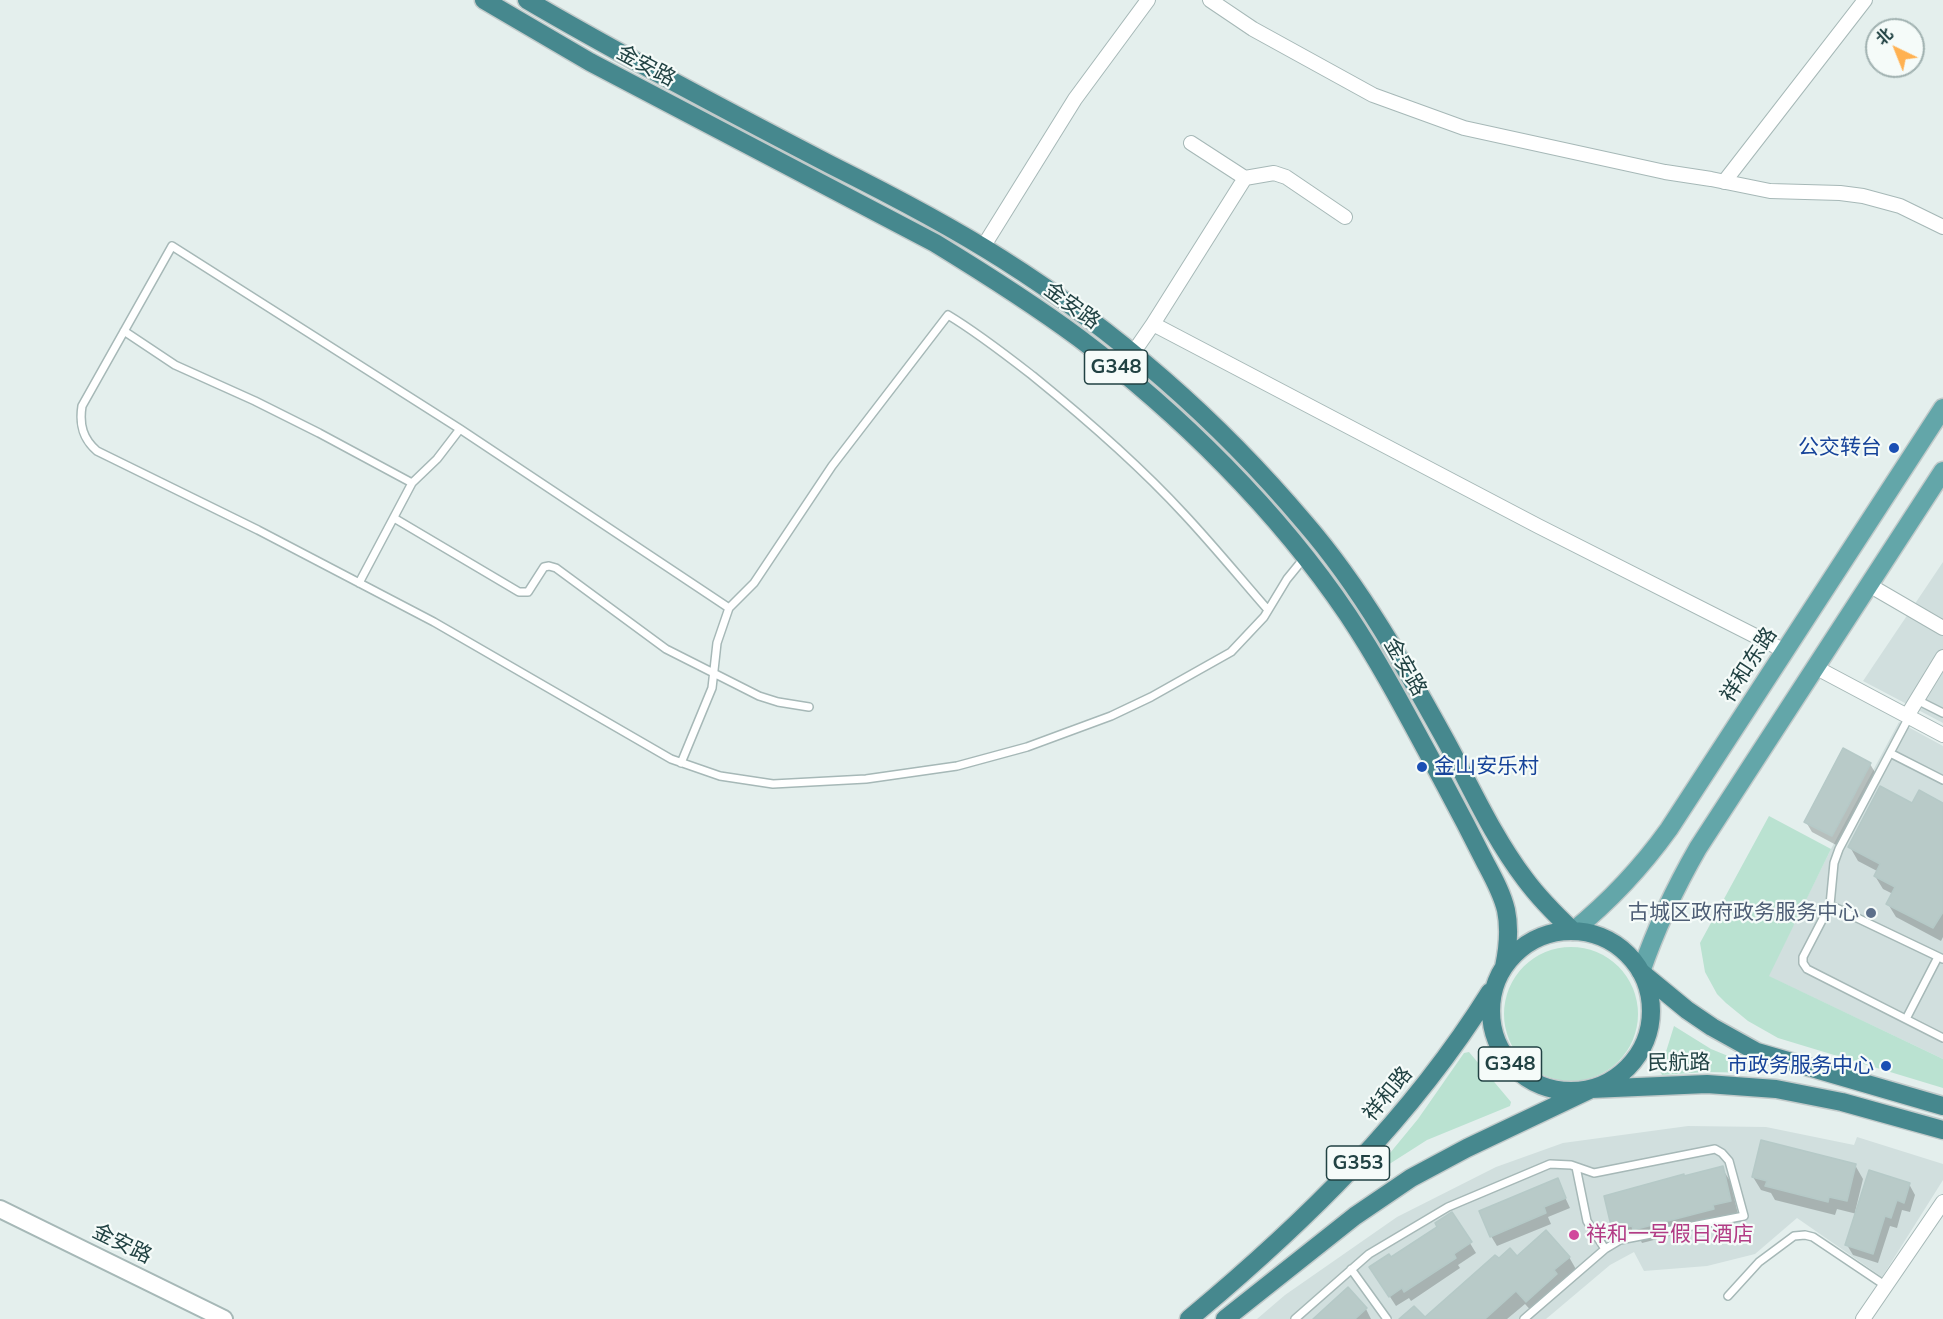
<!DOCTYPE html>
<html>
<head>
<meta charset="utf-8">
<style>
  body { margin:0 }
  #map { position:relative; width:1943px; height:1319px; overflow:hidden; background:#e4efed; font-family:Mulish,"Noto Sans SC",sans-serif }
  canvas { display:block }
  .north { position:absolute; left:1865px; top:18px; width:60px; height:60px; box-sizing:border-box; background:#f5fbf9; border:2px solid #a0b1b0; border-radius:50%; rotate:317deg; font-size:16px; font-weight:700; line-height:24px; text-align:center; color:#214243 }
  .north::after { content:''; display:block; margin:auto; width:21px; height:27px; background:#ffb151; clip-path:polygon(50% 0,100% 100%,50% 72%,0 100%) }
</style>
</head>
<body>
<div id="map">
<canvas width="1943" height="1319"></canvas>
<div class="north">北</div>
</div>
<script>
const ctx = document.querySelector('canvas').getContext('2d');
ctx.lineJoin = 'round';
function fillPath(path, color) {
  ctx.fillStyle = color;
  ctx.fill(path, 'evenodd');
}
function trace(path, color, width, dash) {
  ctx.strokeStyle = color;
  ctx.lineWidth = width;
  ctx.lineCap = dash ? 'butt' : 'round';
  ctx.setLineDash(dash || []);
  ctx.stroke(path);
}
function write(font, color, halo, rows, align = 'center') {
  ctx.font = font + ' Mulish,"Noto Sans SC",sans-serif';
  ctx.lineWidth = 4.5;
  ctx.setLineDash([]);
  ctx.textBaseline = 'middle';
  ctx.strokeStyle = halo;
  ctx.fillStyle = color;
  for (const [text, x, y, turn = 0] of rows) {
    ctx.save();
    ctx.translate(x, y);
    ctx.rotate((+turn || 0) * Math.PI / 180);
    ctx.textAlign = isNaN(turn) ? turn : align;
    if (halo) ctx.strokeText(text, 0, 0);
    ctx.fillText(text, 0, 0);
    ctx.restore();
  }
}
fillPath(new Path2D(`
  M1943,562V723L1863,681Z
  M1899,722L1943,746V1059L1768,976L1831,849Z
  M1688,1126L1766,1127L1854,1145L1857,1137L1943,1164V1180L1882,1277L1797,1218L1755,1254L1707,1266L1644,1271L1634,1252L1610,1265L1546,1319H1257L1285,1295L1397,1217L1496,1167L1563,1143Z`), '#d1dfde');
fillPath(new Path2D(`
  M1769,816L1831,849L1769,976L1943,1059V1088L1778,1038L1748,1021L1726,1003L1717,994L1705,972L1700,943Z
  M1504 1014a67 67 0 1 1 134 0a67 67 0 1 1-134 0Z
  M1674,1026L1711,1049L1760,1069V1073L1705,1072L1662,1075L1660,1071Z
  M1469,1052L1511,1102L1510,1106L1427,1140L1380,1170H1376L1418,1119L1464,1053Z`), '#bae2d1');
fillPath(new Path2D(`
  M1870,764L1876,774L1838,846L1812,832L1806,822Z
  M1913,805H1943V937L1941,941L1896,917L1888,904L1893,894L1883,889L1875,876L1877,871L1858,861L1850,847Z
  M1855,1165L1863,1179L1855,1212L1857,1213L1909,1184L1915,1195L1910,1212L1902,1210L1897,1228L1890,1226L1878,1263L1853,1255L1847,1245L1857,1214L1837,1209L1835,1215L1775,1200L1771,1193L1761,1190L1753,1177Z
  M1722,1168L1730,1181L1738,1214L1721,1223L1642,1243L1640,1239L1621,1243L1614,1230L1606,1197Z
  M1557,1180L1570,1208L1548,1217L1551,1224L1497,1246L1491,1236Z
  M1452,1214L1476,1253L1458,1265L1460,1268L1411,1301L1409,1298L1396,1306L1377,1277L1391,1259L1439,1228Z
  M1569,1257L1577,1271L1564,1288L1535,1315L1525,1304L1507,1319H1425L1499,1261L1517,1258Z
  M1366,1309L1371,1319H1315Z`), '#0003');
const building = new Path2D(`
  M1843,748L1871,763L1832,836L1804,822Z
  M1880,786L1912,803L1919,790L1943,803V912L1933,928L1886,904L1895,887L1874,876L1880,864L1848,847Z
  M1761,1140L1856,1164L1847,1201L1829,1197L1828,1202L1765,1186L1767,1181L1752,1177Z
  M1723,1166L1731,1201L1713,1205L1714,1209L1633,1230L1632,1226L1612,1230L1604,1196L1684,1174V1176Z
  M1869,1170L1910,1183L1904,1203L1897,1200L1891,1218L1885,1216L1873,1254L1845,1245Z
  M1558,1178L1566,1198L1544,1207L1546,1213L1490,1237L1479,1211Z
  M1452,1212L1472,1242L1454,1254L1456,1258L1404,1292L1402,1288L1389,1297L1369,1267L1389,1254L1391,1257L1437,1227L1435,1223Z
  M1546,1230L1570,1257L1554,1270L1557,1274L1526,1302L1516,1291L1485,1319H1399L1414,1306L1425,1317L1495,1255L1499,1258L1510,1248L1517,1256Z
  M1348,1287L1367,1308L1355,1319H1313Z`);
fillPath(building, '#b8cac8');
trace(building, '#b5c9c7', 1.5);
const service = new Path2D(`
  M124,331L175,365L255,401L319,433L412,483
  M394,518L519,592H528L544,567L549,566L556,568L666,649L759,696L778,702L809,707
  M359,583L412,483L437,459L460,429
  M729,608L460,429L172,246L82,406C79,425 83,439 97,451L258,530L434,622L671,759L720,776L773,784L866,779L957,766L1027,747L1111,716L1151,697L1231,652L1264,617L1287,579L1305,557
  M1917,700L1943,713
  M1909,717L1839,849L1834,863L1830,905L1803,957V963L1807,969L1943,1038
  M1890,753L1943,780
  M681,763L712,688L717,643L729,608L754,583L832,466L948,315C978,333 1006,355 1033,376C1086,419 1138,464 1184,514C1213,545 1240,578 1268,610
  M1830,905L1943,959
  M1906,1019L1938,957
  M1576,1167L1587,1221L1605,1249
  M1351,1269L1387,1319
  M1728,1296L1759,1262L1794,1236L1805,1235L1813,1237L1886,1286
  M1295,1319L1369,1254L1448,1207L1550,1164L1571,1165L1594,1173L1715,1149L1722,1153L1729,1161L1744,1216L1620,1240L1605,1249L1524,1319`);
const minor = new Path2D(`
  M1210,0L1253,29L1373,95L1464,128L1665,172L1711,179L1770,191L1840,193L1863,196L1900,206L1943,227
  M1191,143L1245,178L1274,173L1286,177L1345,217
  M1724,182L1865,0
  M983,247L1075,99L1148,0
  M1153,324L1245,178
  M1133,353L1153,324L1538,526L1785,651
  M1869,585L1943,628
  M1815,667L1943,735
  M1907,716L1943,657
  M1863,1319L1943,1202`);
const tertiary = new Path2D(`
  M0,1209L224,1319`);
const primary = new Path2D(`
  M1573,931C1610,901 1641,868 1669,829L1943,408
  M1641,972C1656,928 1675,888 1698,848L1943,471`);
const trunk = new Path2D(`
  M484,0L590,62L935,243C984,273 1033,304 1079,338C1179,413 1278,511 1348,615C1384,669 1414,728 1445,785C1459,811 1472,836 1485,862C1493,877 1502,893 1506,910C1510,929 1508,948 1504,967
  M527,0C626,58 729,112 831,165C889,194 947,224 1002,259C1116,331 1218,420 1305,523C1362,589 1404,665 1446,741C1471,787 1493,837 1525,879C1539,898 1556,915 1573,931
  M1491 1011a80 80 0 1 1 160 0a80 80 0 1 1-160 0Z
  M1642,973L1687,1010L1712,1027L1757,1052L1943,1106
  M1189,1319C1304,1223 1410,1120 1490,992
  M1225,1319L1355,1216L1411,1178L1467,1148L1591,1089L1707,1084L1776,1089L1842,1102L1943,1130`);
trace(service, '#a6b8b7', 10);
trace(minor, '#a6b8b7', 16);
trace(tertiary, '#a6b8b7', 20);
trace(primary, '#c1caca', 21);
trace(trunk, '#c1caca', 21);
trace(service, '#fff', 7);
trace(minor, '#fff', 14);
trace(tertiary, '#fff', 16);
trace(primary, '#63a6a9', 18);
trace(trunk, '#46888e', 18);
for (const [x, y, r, color] of [
  [1894,448,6,"#1a4fb4"],
  [1422,767,6,"#1a4fb4"],
  [1871,913,6,"#5c6f8a"],
  [1886,1066,6,"#1a4fb4"],
  [1574,1235,6,"#d1479c"]
]) {
  const dot = new Path2D();
  dot.arc(x, y, r, 0, 2 * Math.PI);
  ctx.fillStyle = color;
  ctx.fill(dot);
  trace(dot, '#f5fbf9', 2);
}
for (const [x, y, w] of [
  [1116,367,63],
  [1510,1064,63],
  [1358,1163,63]
]) {
  const box = new Path2D();
  box.roundRect(x - w / 2, y - 17, w, 34, 4.5);
  ctx.fillStyle = '#f5fbf9';
  ctx.fill(box);
  trace(box, '#214243', 1.5);
}
write('bold 20px', '#214243', null, [
  ["G348",1116,367],
  ["G348",1510,1064],
  ["G353",1358,1163]
]);
write('21px', '#214243', '#f5fbf9', [
  ["金安路",646,66,28],
  ["金安路",1072,306,36],
  ["祥和东路",1749,665,-57],
  ["金安路",1405,667,60],
  ["民航路",1679,1063,-1],
  ["祥和路",1388,1094,-50],
  ["金安路",122,1244,26]
]);
write('21px', '#164399', '#f5fbf9', [
  ["公交转台",1882,448],
  ["金山安乐村",1434,767,"left"],
  ["市政务服务中心",1874,1066]
], 'right');
write('21px', '#4e5e75', '#f5fbf9', [
  ["古城区政府政务服务中心",1859,913]
], 'right');
write('21px', '#b23c85', '#f5fbf9', [
  ["祥和一号假日酒店",1586,1235]
], 'left');
</script>
</body>
</html>
